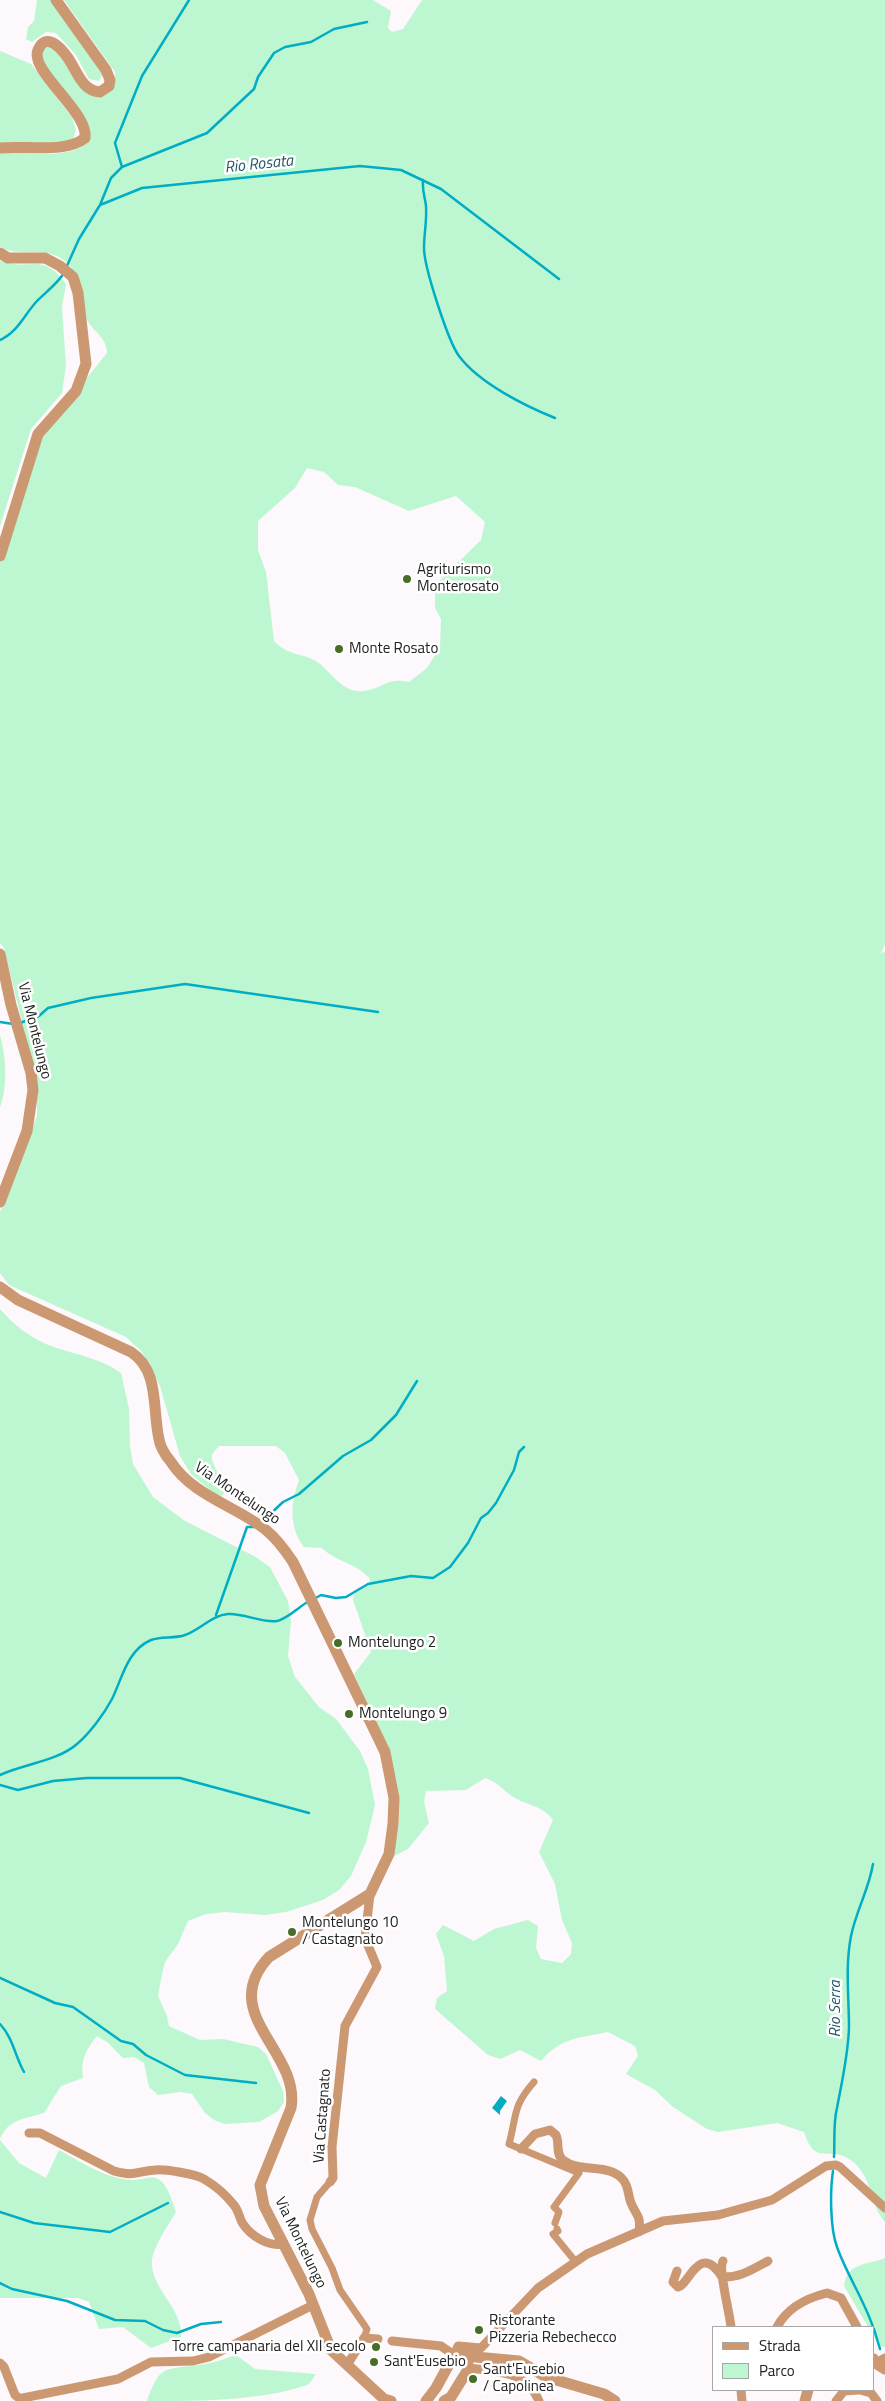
<!DOCTYPE html>
<html>
<head>
<meta charset="utf-8">
<style>
  body { margin:0 }
  #map { position:relative; width:885px; height:2401px; overflow:hidden; background:#fcf8fc; font-family:"Titillium Web",sans-serif }
  canvas { display:block }
  .legend { position:absolute; left:712px; top:2326px; width:162px; height:65px; box-sizing:border-box; background:#fff; border:1px solid #a7a7a7; margin:0; padding:6px 9px; list-style:none; font-size:15px; color:#232223 }
  .legend li { display:flex; align-items:center; gap:10px; height:25px }
  .legend b { width:25px; border:1px solid #a7a7a7 }
</style>
</head>
<body>
<div id="map">
<canvas width="885" height="2401"></canvas>
<ul class="legend">
<li><b style="height:6px;background:#cb9871"></b>Strada</li>
<li><b style="height:14px;background:#bdf7d1"></b>Parco</li>
</ul>
</div>
<script>
const ctx = document.querySelector('canvas').getContext('2d');
ctx.lineJoin = 'round';
function fillPath(path, color) {
  ctx.fillStyle = color;
  ctx.fill(path, 'evenodd');
}
function trace(path, color, width, dash) {
  ctx.strokeStyle = color;
  ctx.lineWidth = width;
  ctx.lineCap = dash ? 'butt' : 'round';
  ctx.setLineDash(dash || []);
  ctx.stroke(path);
}
function write(font, color, halo, rows, align = 'center') {
  ctx.font = font + ' "Titillium Web",sans-serif';
  ctx.lineWidth = 5;
  ctx.setLineDash([]);
  ctx.textBaseline = 'middle';
  ctx.strokeStyle = halo;
  ctx.fillStyle = color;
  for (const [text, x, y, turn = 0] of rows) {
    ctx.save();
    ctx.translate(x, y);
    ctx.rotate((+turn || 0) * Math.PI / 180);
    ctx.textAlign = isNaN(turn) ? turn : align;
    if (halo) ctx.strokeText(text, 0, 0);
    ctx.fillText(text, 0, 0);
    ctx.restore();
  }
}
fillPath(new Path2D(`
  M37,0H52L103,73L99,81L89,79L76,55L56,33L46,32L32,42L26,39L28,27L34,21Z
  M64,0H373L391,11L388,28L392,32L403,29L422,0H885V944L881,953L885,952V2222C869,2204 873,2177 852,2161C828,2143 816,2169 804,2132L777,2123L718,2132L707,2129L673,2107L655,2090L626,2074L638,2056L635,2046L608,2032C580,2038 561,2037 541,2061L520,2050L500,2059L488,2055L435,2009L437,1998L447,1991L444,1956L436,1934L443,1925L474,1941L494,1929L528,1920L538,1926L536,1948L541,1959L562,1963L571,1954L572,1943L562,1920L555,1884L539,1852L553,1820C543,1806 529,1806 515,1798C503,1791 500,1783 485,1778L466,1790L426,1791L424,1802L429,1823L408,1849L392,1857C414,1788 382,1735 354,1674L371,1652L353,1600L354,1594L369,1585L370,1579C357,1563 336,1562 322,1548L304,1547C288,1526 291,1502 299,1480L285,1453L276,1446H219L212,1454V1460L225,1491L222,1496L216,1495L191,1474L180,1456L160,1386L142,1352L126,1337L9,1285L0,1273V1212L37,1116V1083L4,948L0,943V554L37,445L60,411L107,353C107,337 92,331 86,318C81,304 82,287 75,273C55,238 17,261 0,246V151C19,152 73,160 85,143C87,141 88,135 89,132L54,80L41,57L43,46L58,48C68,67 94,123 115,83V72ZM307,468L324,472L338,485L355,487L409,511L456,496L485,522L481,540L435,585V608L441,619L440,647L427,668L409,682C387,677 382,689 364,691C342,694 331,671 316,661C300,652 290,657 274,641L266,572L258,550V521L295,488Z
  M0,51L31,64L72,117L76,130L73,139L57,144H0Z
  M0,260C30,273 41,250 66,284L62,307L66,366L62,393L31,429L0,526Z
  M0,1035C6,1056 8,1087 0,1107Z
  M0,1309C13,1324 28,1336 46,1344C73,1355 97,1356 121,1373L129,1409L130,1446L133,1464L153,1497L185,1521L254,1556L270,1567L288,1601L291,1620L288,1656L295,1677L319,1707L336,1719L360,1751L368,1769L375,1805L366,1842L359,1858L351,1876L339,1890L323,1900L286,1912L265,1915L225,1912L206,1914L188,1921L178,1944L165,1962L162,1974L158,1996L167,2016L169,2026L200,2040L223,2039L258,2047L266,2054L283,2091L284,2102L278,2111L259,2122L224,2124L214,2120L205,2113L192,2094L181,2092L158,2095L149,2087L144,2063L134,2057L123,2058L107,2042L97,2036C86,2049 80,2061 83,2078L61,2086L44,2113C25,2119 8,2119 0,2139Z
  M0,2140L19,2163L46,2178L59,2150C81,2162 108,2180 134,2180C145,2180 154,2173 163,2183C169,2190 173,2203 176,2212C169,2224 150,2251 152,2265C154,2292 183,2309 181,2337L151,2348L123,2327L99,2329L89,2302L78,2298H0Z
  M885,2258V2347C874,2346 874,2336 874,2327H868L844,2286C847,2262 868,2265 885,2258Z
  M236,2355L255,2369L316,2374C313,2378 311,2383 307,2385C261,2401 197,2401 147,2401C160,2365 163,2370 198,2365C211,2364 224,2359 236,2355Z`), '#bdf7d1');
fillPath(new Path2D(`
  M501,2096L507,2101L500,2111V2115L492,2108Z`), '#00adc5');
trace(new Path2D(`
  M122,167L115,143L142,76L189,0
  M423,180C422,191 425,197 426,206C427,221 424,234 424,248C424,267 448,341 459,356C479,383 525,406 555,418
  M100,205L111,178L122,167L207,133L254,89L258,77L274,53L285,47L311,42L334,29L367,22
  M66,268L79,239L100,205L142,188L360,166L401,170L441,189L559,279
  M0,340C18,332 24,315 37,301C46,292 57,284 64,273
  M0,1022L13,1024
  M20,1023L39,1016L48,1008L91,998L185,984L378,1012
  M262,1522L283,1502L299,1494L343,1456L371,1440L396,1415L417,1381
  M314,1599L321,1595L336,1598L346,1597L368,1584L411,1576L433,1578L450,1567L468,1543L481,1518L488,1513L496,1503L514,1470L519,1452L524,1447
  M216,1615L247,1527H255
  M0,1775C23,1764 58,1761 77,1744C90,1733 104,1714 112,1699C122,1679 127,1650 151,1640C162,1636 174,1639 185,1635C200,1630 212,1615 228,1614C244,1613 261,1623 277,1621C287,1619 300,1606 309,1601
  M0,1785L18,1790L53,1781L87,1778H180L309,1813
  M0,1978L55,2003L73,2007L121,2041L133,2044L146,2055L185,2075L256,2083
  M0,2024C13,2038 15,2056 24,2072
  M834,2157C835,2141 833,2123 837,2108C842,2081 848,2056 849,2028C849,1997 845,1967 851,1936C856,1911 869,1889 873,1864
  M833,2171C830,2191 830,2228 837,2247C847,2275 864,2300 873,2327
  M0,2212L34,2223L110,2232L168,2203
  M0,2283L12,2289L67,2301L115,2320L145,2321L163,2330L177,2333L201,2324L221,2322
  M874,2329L880,2349`), '#00adc5', 2.5);
trace(new Path2D(`
  M534,2082C512,2107 517,2115 509,2144L579,2173L554,2207L559,2212L555,2223
  M330,2182L317,2197L310,2220L312,2229L332,2268L340,2290L367,2329L364,2338
  M557,2229L558,2231L553,2234L575,2261`), '#cb9871', 7);
trace(new Path2D(`
  M29,2133H40L114,2171C135,2177 137,2171 155,2170C165,2169 196,2174 204,2179C214,2185 226,2195 233,2204C239,2210 239,2218 243,2224C251,2236 269,2247 282,2244
  M521,2149L535,2134L550,2130L556,2135C560,2143 555,2154 563,2160C581,2174 611,2162 624,2181C629,2188 628,2196 631,2203C637,2217 641,2215 639,2232
  M330,2182L333,2178L332,2147L345,2026L377,1967L365,1938L370,1894
  M723,2261C718,2268 730,2315 731,2327
  M677,2271L673,2282L678,2287C689,2285 700,2241 722,2277
  M722,2277C740,2278 753,2269 768,2261
  M777,2327C787,2308 807,2298 827,2293L841,2298L857,2327
  M392,2341L441,2346L454,2355L458,2346L481,2348L538,2288L587,2254L663,2221L718,2215L772,2200L826,2166L836,2165L840,2167L885,2208
  M874,2358L876,2363L885,2358
  M0,2363L4,2367L15,2395L19,2398H23L118,2379L151,2362L193,2361L209,2357L313,2305
  M347,2365L364,2338L378,2339
  M469,2368C497,2372 526,2370 539,2401
  M741,2390L742,2401
  M860,2390L871,2393L877,2401
  M836,2401L844,2391L859,2390`), '#cb9871', 9);
trace(new Path2D(`
  M0,148C25,145 65,154 85,138C89,112 29,71 38,50C46,31 61,48 68,58C77,71 82,91 100,92L109,86L110,80L106,70L56,0
  M0,253L8,258H45L60,266L73,277L78,293L86,364L76,391L38,434L0,556
  M0,954L11,1005L31,1073L33,1090L27,1131L0,1202
  M0,1287L18,1300L131,1352C160,1371 152,1409 159,1439C160,1446 166,1456 171,1462C193,1496 236,1506 266,1530C277,1539 285,1550 293,1562L385,1752L394,1798L393,1824L389,1854L370,1894L269,1957C216,2014 301,2051 291,2108L260,2185L264,2206L309,2294L331,2350L384,2399L391,2401
  M874,2362L885,2369
  M426,2401L436,2388L454,2355L519,2361L546,2377L604,2394L615,2401
  M444,2401L451,2397L469,2368L465,2355
  M805,2401L808,2390`), '#cb9871', 11);
for (const [x, y, r, color] of [
  [407,579,5,"#476d28"],
  [339,649,5,"#476d28"],
  [338,1643,5,"#476d28"],
  [349,1714,5,"#476d28"],
  [292,1932,5,"#476d28"],
  [479,2330,5,"#476d28"],
  [376,2347,5,"#476d28"],
  [374,2362,5,"#476d28"],
  [473,2379,5,"#476d28"]
]) {
  const dot = new Path2D();
  dot.arc(x, y, r, 0, 2 * Math.PI);
  ctx.fillStyle = color;
  ctx.fill(dot);
  trace(dot, '#fff', 2);
}
write('15px', '#232223', '#fff', [
  ["Agriturismo",417,570],
  ["Monterosato",417,587],
  ["Monte Rosato",349,649],
  ["Montelungo 2",348,1643],
  ["Montelungo 9",359,1714],
  ["Montelungo 10",302,1923],
  ["/ Castagnato",302,1940],
  ["Ristorante",489,2321],
  ["Pizzeria Rebechecco",489,2338],
  ["Torre campanaria del XII secolo",366,2347,"right"],
  ["Sant'Eusebio",384,2362],
  ["Sant'Eusebio",483,2370],
  ["/ Capolinea",483,2387]
], 'left');
write('15px', '#232223', '#fff', [
  ["Via Montelungo",34,1031,76],
  ["Via Montelungo",237,1494,34],
  ["Via Castagnato",323,2116,-86],
  ["Via Montelungo",300,2243,64]
]);
write('italic 16px', '#215964', '#fff', [
  ["Rio Rosata",259,165,-6],
  ["Rio Serra",836,2009,-90]
]);
</script>
</body>
</html>
